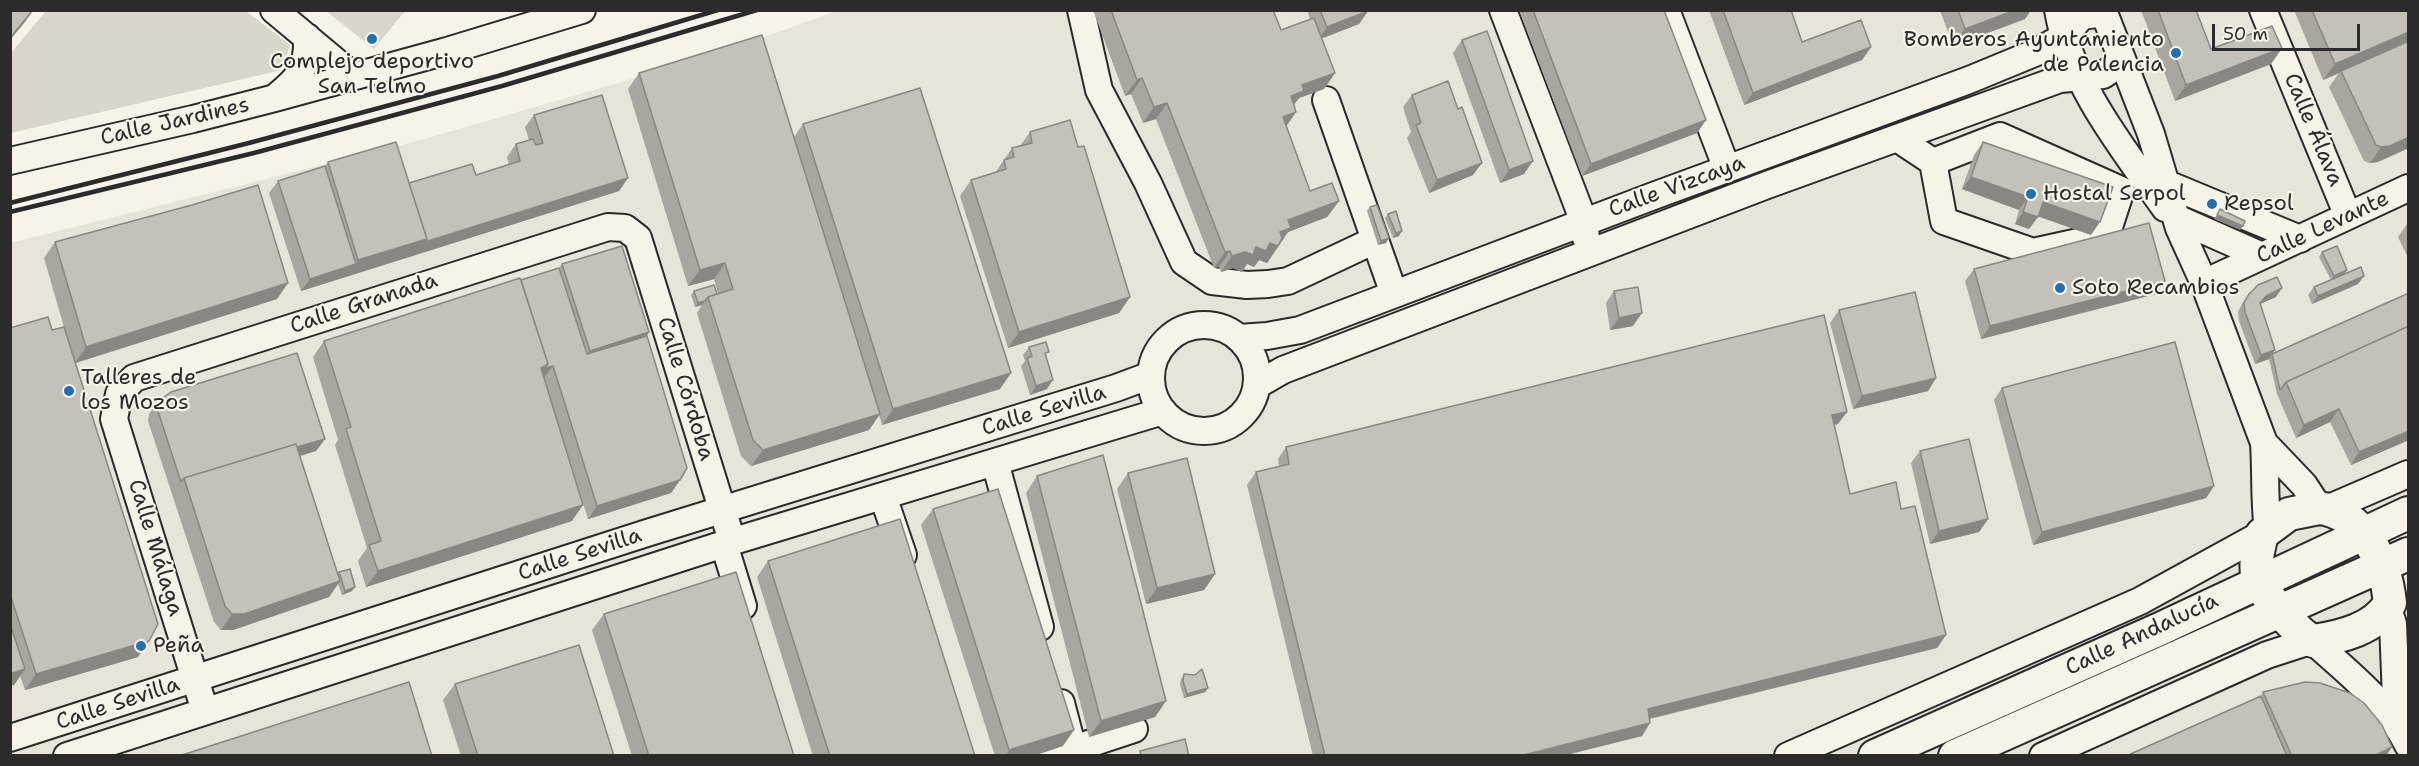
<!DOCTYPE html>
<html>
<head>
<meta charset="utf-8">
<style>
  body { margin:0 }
  #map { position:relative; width:2419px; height:766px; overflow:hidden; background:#f7f3e8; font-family:"Shantell Sans",sans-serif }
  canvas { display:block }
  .frame { position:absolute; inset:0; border:12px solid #2b2b2b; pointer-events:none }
  .scale { position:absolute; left:2212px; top:24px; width:148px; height:27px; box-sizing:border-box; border:3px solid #2b2b2b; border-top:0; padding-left:8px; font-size:18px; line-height:21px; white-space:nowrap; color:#2b2b2b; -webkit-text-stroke:4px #f7f3e8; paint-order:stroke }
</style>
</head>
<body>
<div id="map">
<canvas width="2419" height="766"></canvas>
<div class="frame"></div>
<div class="scale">50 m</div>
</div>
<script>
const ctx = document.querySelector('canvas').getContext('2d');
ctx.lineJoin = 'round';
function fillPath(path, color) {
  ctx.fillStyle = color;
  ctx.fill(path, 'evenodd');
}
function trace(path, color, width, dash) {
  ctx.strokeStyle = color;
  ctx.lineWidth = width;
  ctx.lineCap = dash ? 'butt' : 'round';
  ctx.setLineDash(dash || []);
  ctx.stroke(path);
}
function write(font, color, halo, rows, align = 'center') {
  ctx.font = font + ' "Shantell Sans",sans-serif';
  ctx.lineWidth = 4.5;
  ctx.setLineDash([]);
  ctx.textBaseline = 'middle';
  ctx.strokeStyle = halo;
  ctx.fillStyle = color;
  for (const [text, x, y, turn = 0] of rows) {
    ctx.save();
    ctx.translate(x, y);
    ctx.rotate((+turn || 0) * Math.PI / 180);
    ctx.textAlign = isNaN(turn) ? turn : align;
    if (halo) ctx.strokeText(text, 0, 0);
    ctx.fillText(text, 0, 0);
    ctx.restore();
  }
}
fillPath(new Path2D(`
  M837,11H2408V755H11L10,243L421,140L711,56Z`), '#e8e4da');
fillPath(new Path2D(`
  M46,11H246L290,45L282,70L11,133V53Z
  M326,11L405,10V11L374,49Z`), '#dad6cc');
const minor = new Path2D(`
  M274,10L353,76
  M1081,10L1099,90L1148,183L1184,262L1212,281L1247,285L1268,284L1288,281L1375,240
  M1503,10L1584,222L1586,238
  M1666,10L1727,169
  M2058,10C2071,85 2122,147 2165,208
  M2103,10L2151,134L2179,228L2204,283L2264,443C2266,472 2264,501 2268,530
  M2263,10L2348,216
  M276,97C300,77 308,69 307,37
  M1326,100L1394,294
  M1897,138L1933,162L2000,136L2121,190L2106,236L2033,252L1944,221L1933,162
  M10,161L193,119L275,98L447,51L582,10
  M2165,183L2300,239
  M2176,218L2262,256
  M2204,283L2408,188
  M1151 378a53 53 0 1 1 106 0a53 53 0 1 1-106 0Z
  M1239,338L1267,336L1300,330L1656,195L1969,80L2037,52L2063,37L2082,16L2104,13
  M1257,385L1283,370L1767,185L2060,79L2103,75L2122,62
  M2264,443L2304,485L2319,508
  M995,462L1040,627
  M883,496L903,555
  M2327,509L2408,474
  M724,544L743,606
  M2388,608L2393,624L2397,723
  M2313,641C2348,673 2387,702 2408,745
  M1061,703L1073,749
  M205,711L114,419L119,394L134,378L608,227L625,228L638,238L732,541
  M10,738L647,533L1116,388L1151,375
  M67,756L724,544L1163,411
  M1052,756L1134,729
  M1788,756L2140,601L2262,534
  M2043,756L2267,655L2310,641`);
const major = new Path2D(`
  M2319,508C2365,514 2386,563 2390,603C2375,629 2341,637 2313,641C2299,635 2265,596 2259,581C2253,566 2259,548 2262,534L2289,514Z
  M1875,756L2162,628L2408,513
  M1955,756L2408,554`);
trace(minor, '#2b2b2b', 30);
trace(major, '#2b2b2b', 36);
trace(minor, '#f7f3e8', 26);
trace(major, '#f7f3e8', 32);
trace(new Path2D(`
  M10,203L249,143L498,76L718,10
  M10,212L254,153L502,86L757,10`), '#2b2b2b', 4.5);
fillPath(new Path2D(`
  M1093,10H1273L1281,30L1310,19L1307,10H1367L1368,11L1359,24L1322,38L1335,73L1324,89L1299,98L1294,105L1296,112L1286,126L1310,191L1339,201L1327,217L1288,232L1267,263L1259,260L1254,267L1247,264L1242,272L1233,268L1221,272L1219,267L1214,268L1156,119L1143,123L1131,94L1125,96Z
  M1519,10H1664L1706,120L1697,133L1582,176Z
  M1709,10H1791L1802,42L1871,47L1862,60L1744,105Z
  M1940,10H2031L2025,19L1953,46Z
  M2141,10H2196L2211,49L2282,48L2271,64L2175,101Z
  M2294,10H2409L2378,162L2370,163L2364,161L2329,87L2339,73L2323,80Z
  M1462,40L1524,174L1500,183L1453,53Z
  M639,73L794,137L803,124L1000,389L882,425L879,415L869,430L751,466L741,456L697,313L702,305L695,307L691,295L694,291L718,294L714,279L688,286L628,89Z
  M1412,95L1473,175L1429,193L1407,138L1411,132L1403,107Z
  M534,115L628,178L619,191L301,291L269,193L278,181L325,166L328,162L409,183L476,175L509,165L507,157L516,144L529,140L525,127Z
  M1030,132L1078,147L1130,297L1119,313L1008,348L960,196L971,180L995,173L1012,148L1020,146Z
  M1983,142L2091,235L2038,216L2029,229L2015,224L2019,210L1962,189L1974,155Z
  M1370,207L1386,243L1378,245L1367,211Z
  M1388,214L1399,236L1393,238L1385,218Z
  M2409,223V260L2398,237L2407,224Z
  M55,242L277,299L76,363L138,657L25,690L20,676L14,685L10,686V328L52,330L64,327L44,258Z
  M2322,252L2347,270L2344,274L2358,284L2312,304L2308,295L2314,287L2331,280L2319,257Z
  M562,264L649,332L647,336L680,480L671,493L588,519L553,407L572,521L366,587L358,561L367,548L335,445L338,440L313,357L324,341L521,280L559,268Z
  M1974,269L2165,281L2156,294L1981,339L1965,281Z
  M1614,291L1633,326L1610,330L1606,303Z
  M2409,293V440L2351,465L2330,422L2296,438L2277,394L2269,359L2255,364L2239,321L2238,312L2243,302L2249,294L2276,297L2260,304L2272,354Z
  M1839,310L1936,378L1928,391L1853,409L1830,323Z
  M1029,347L1047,389L1030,395L1021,366L1025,361L1023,355Z
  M2002,388L2214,486L2206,498L2033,545L1994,400Z
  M158,401L325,439L316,451L300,456L338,574L339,572L352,591L342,595L338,584L329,597L233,630H221L214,622L148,421L149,414Z
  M1838,424L1834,425L1850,494L1901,509L1946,635L1937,648L1650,719L1642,736L1562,756H1313L1247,485L1256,472L1279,466L1278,459L1286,447Z
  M1920,451L1988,519L1979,532L1930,544L1911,463Z
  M1128,473L1215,574L1204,590L1146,604L1117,489Z
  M1037,476L1166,701L1155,717L1089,737L1026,493Z
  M933,509L1063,746L1033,756H995L921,525Z
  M768,561L975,756H813L757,577Z
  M604,614L794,756H632L592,630Z
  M1184,674L1208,688L1205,692L1184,698L1180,685L1181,679Z
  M455,684L614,756H461L443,700Z
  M2263,692L2386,756H2126L2261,696Z`), '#a9a69f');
fillPath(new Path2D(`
  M33,10L25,22L10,40V38Z
  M2016,10H2031L2025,19L1953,46L1965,29Z
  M1368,11L1359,24L1318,40L1327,27Z
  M2409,32V43L2341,71L2339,73L2323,80L2335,64Z
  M1871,47L1862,60L1744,105L1753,93Z
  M2282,48L2271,64L2175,101L2186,85Z
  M1335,73L1324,89L1299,98L1292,107L1291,96L1302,85Z
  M1142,78L1131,94L1125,96L1137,80Z
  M1167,103L1156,119L1143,123L1154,107Z
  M1296,112L1285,128L1283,117Z
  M1706,120L1697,133L1582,176L1591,164Z
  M2409,137V148L2378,162L2370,163L2381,147Z
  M1533,161L1524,174L1500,183L1509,170Z
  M1482,163L1473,175L1429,193L1437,180Z
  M1971,177L2028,197L2019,210L1962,189Z
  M628,178L619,191L301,291L310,279L356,264L358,260Z
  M1339,201L1327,217L1288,232L1267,263L1259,260L1254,267L1247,264L1242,272L1233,268L1221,272L1232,256L1270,243L1288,220Z
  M2043,202L2100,222L2091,235L2034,215Z
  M2023,212L2038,217L2029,229L2015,224Z
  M2217,215L2243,226L2240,230L2214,219Z
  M1402,231L1399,236L1393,238L1396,233Z
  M1389,238L1386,243L1378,245L1381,241Z
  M1230,251L1219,267L1214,268L1225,252Z
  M725,263L714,279L688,286L700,270Z
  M2347,270L2344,274L2331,280L2334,276Z
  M2364,276L2358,284L2312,304L2318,296Z
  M2165,281L2156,294L1981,339L1990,326Z
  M288,283L277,299L75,363L86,347Z
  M2282,288L2276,297L2260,304L2266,296Z
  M1130,297L1119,313L1008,348L1019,332Z
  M705,301L702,305L695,307L698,303Z
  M1642,313L1633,326L1610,330L1619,318Z
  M649,332L638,349L579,367L590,351Z
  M2275,350L2269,359L2255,364L2261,355Z
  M548,364L553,366L544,378L541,368Z
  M1011,373L1000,389L882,425L893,409Z
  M1936,378L1928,391L1853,409L1862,396Z
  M1053,380L1047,389L1030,395L1036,386Z
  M2339,409L2330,422L2296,438L2304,425Z
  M1847,412L1838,424L1823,428L1832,415Z
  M880,414L869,430L751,466L763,450Z
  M2409,431V440L2351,465L2359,452Z
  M325,439L316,451L187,490L184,481Z
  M680,480L671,493L588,519L597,506Z
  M2214,486L2206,498L2033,545L2042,532Z
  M583,505L572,521L366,587L378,571Z
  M1988,519L1979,532L1930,544L1939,531Z
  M1215,574L1204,590L1146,604L1157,588Z
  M340,581L329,597L233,630H221L232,614Z
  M355,587L352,591L342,595L345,591Z
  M1946,635L1937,648L1639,721L1648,709Z
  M149,641L138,657L25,690L36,674Z
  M25,669L14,685L10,686V674Z
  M1208,688L1205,692L1184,698L1187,694Z
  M1166,701L1155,717L1089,737L1101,721Z
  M1650,723L1642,736L1562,756H1520Z
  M1074,730L1063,746L1033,756H1006L1009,750Z
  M2392,747L2386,756H2374Z`), '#898782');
const building = new Path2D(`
  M10,10H33L10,38Z
  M1111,10H1273L1281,30L1314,18L1335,73L1302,85L1304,91L1291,96L1296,112L1283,117L1310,191L1332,183L1339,201L1288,220L1291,228L1280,232L1282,238L1278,246L1270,243L1266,251L1256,247L1253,255L1245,252L1232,256L1230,251L1225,252L1167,103L1154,107L1142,78L1137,80Z
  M1320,10H1367L1368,11L1327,27Z
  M1533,10H1664L1706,120L1591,164Z
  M1723,10H1791L1802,42L1861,20L1871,47L1753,93Z
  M1958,10H2016L1965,29Z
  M2158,10H2196L2211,49L2272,26L2282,48L2186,85Z
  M2312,10H2409V32L2335,64Z
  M1487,31L1533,161L1509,170L1462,40Z
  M762,35L880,414L763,450L753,440L708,297L733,289L725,263L700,270L639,73Z
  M2409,41V137L2390,146L2381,147L2376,145L2341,71Z
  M1448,81L1458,109L1462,107L1482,163L1437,180L1416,125L1421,123L1412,95Z
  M920,88L1011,373L893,409L803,124Z
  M602,95L628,178L425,242L427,239L409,183L472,164L476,175L520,161L516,144L533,139L536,145L543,143L534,115Z
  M1070,120L1078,147L1084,146L1130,297L1019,332L971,180L1006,169L1004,160L1014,157L1012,148L1032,143L1030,132Z
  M396,142L427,239L358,260L328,162Z
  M1983,142L2113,187L2100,222L2043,202L2038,217L2023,212L2028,197L1971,177Z
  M325,166L356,264L310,279L278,181Z
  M258,185L288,283L86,347L55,242L192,205Z
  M1377,205L1389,238L1381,241L1370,207Z
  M2220,209L2245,221L2243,226L2217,215Z
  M1396,211L1402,231L1396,233L1388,214Z
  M2149,223L2165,281L1990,326L1974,269Z
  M622,246L649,332L590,351L562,264Z
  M2337,246L2347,270L2334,276L2322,252Z
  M2361,267L2364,276L2318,296L2314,287Z
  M559,268L587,354L647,336L687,468L680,480L597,506L553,366L545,368L548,364L521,280Z
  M2277,277L2282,288L2266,296L2260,303L2275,350L2261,355L2245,312L2244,303L2249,294L2258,285Z
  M520,278L548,364L541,368L583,505L378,571L369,545L381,541L346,429L351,427L324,341Z
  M714,285L717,294L708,297L705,301L698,303L694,291Z
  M1638,287L1642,313L1619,318L1614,291Z
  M1915,292L1936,378L1862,396L1839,310Z
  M2409,293V326L2286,382L2280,390L2272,354Z
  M1824,315L1847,412L1832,415L1850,494L1896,482L1901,509L1915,506L1946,635L1648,709L1650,723L1520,756H1325L1256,472L1289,464L1286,447Z
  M48,317L52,330L64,327L158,624L149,641L36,674L10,594V328Z
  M2409,326V431L2359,452L2339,409L2304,425L2286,382Z
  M1046,342L1049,352L1045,353L1053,380L1036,386L1027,358L1032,356L1029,347Z
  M2175,342L2214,486L2042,532L2002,388Z
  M297,353L325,439L297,447L296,444L184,478L181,482L157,408L158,401L171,392Z
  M1969,439L1988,519L1939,531L1920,451Z
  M296,444L340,581L244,614H232L225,606L184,478Z
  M1103,455L1166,701L1101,721L1037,476Z
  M1187,458L1215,574L1157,588L1128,473Z
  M998,489L1074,730L1009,750L933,509Z
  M900,519L975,756H830L768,561Z
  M350,569L355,587L345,591L339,572Z
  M736,572L794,756H649L604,614Z
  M10,624L25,669L10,674Z
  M579,645L614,756H478L455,684Z
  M1202,669L1208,688L1187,694L1183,681L1184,674L1195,675Z
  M409,682L432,756H179Z
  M2305,682L2320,683L2350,693L2364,703L2382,725L2392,747L2374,756H2292L2263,692Z
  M2261,696L2287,756H2126Z
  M1185,739L1189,756H1141L1140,751Z`);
fillPath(building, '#c4c1b9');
trace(building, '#898782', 1.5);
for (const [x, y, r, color] of [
  [372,39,6,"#1f6fb2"],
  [2176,53,6,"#1f6fb2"],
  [2031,194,6,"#1f6fb2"],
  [2212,204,6,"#1f6fb2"],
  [2060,288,6,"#1f6fb2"],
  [69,391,6,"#1f6fb2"],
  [141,646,6,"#1f6fb2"]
]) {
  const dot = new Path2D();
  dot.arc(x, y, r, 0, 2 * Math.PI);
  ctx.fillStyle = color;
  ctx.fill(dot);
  trace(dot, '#f7f3e8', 2);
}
write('22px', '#2b2b2b', '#f7f3e8', [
  ["Bomberos Ayuntamiento",2164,40,"right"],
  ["de Palencia",2164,65,"right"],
  ["Complejo deportivo",372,62,"center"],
  ["San Telmo",372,87,"center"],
  ["Hostal Serpol",2043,194],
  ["Repsol",2224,204],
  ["Soto Recambios",2072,288],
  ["Talleres de",81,378],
  ["los Mozos",81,403],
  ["Peña",153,646]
], 'left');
write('22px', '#2b2b2b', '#f7f3e8', [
  ["Calle Jardines",175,122,-13],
  ["Calle Álava",2313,130,67],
  ["Calle Vizcaya",1677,187,-20],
  ["Calle Levante",2323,228,-25],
  ["Calle Granada",364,304,-18],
  ["Calle Córdoba",685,389,73],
  ["Calle Sevilla",1044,411,-17],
  ["Calle Málaga",155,548,73],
  ["Calle Sevilla",580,555,-18],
  ["Calle Andalucía",2142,635,-25],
  ["Calle Sevilla",118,704,-18]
]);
</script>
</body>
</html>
